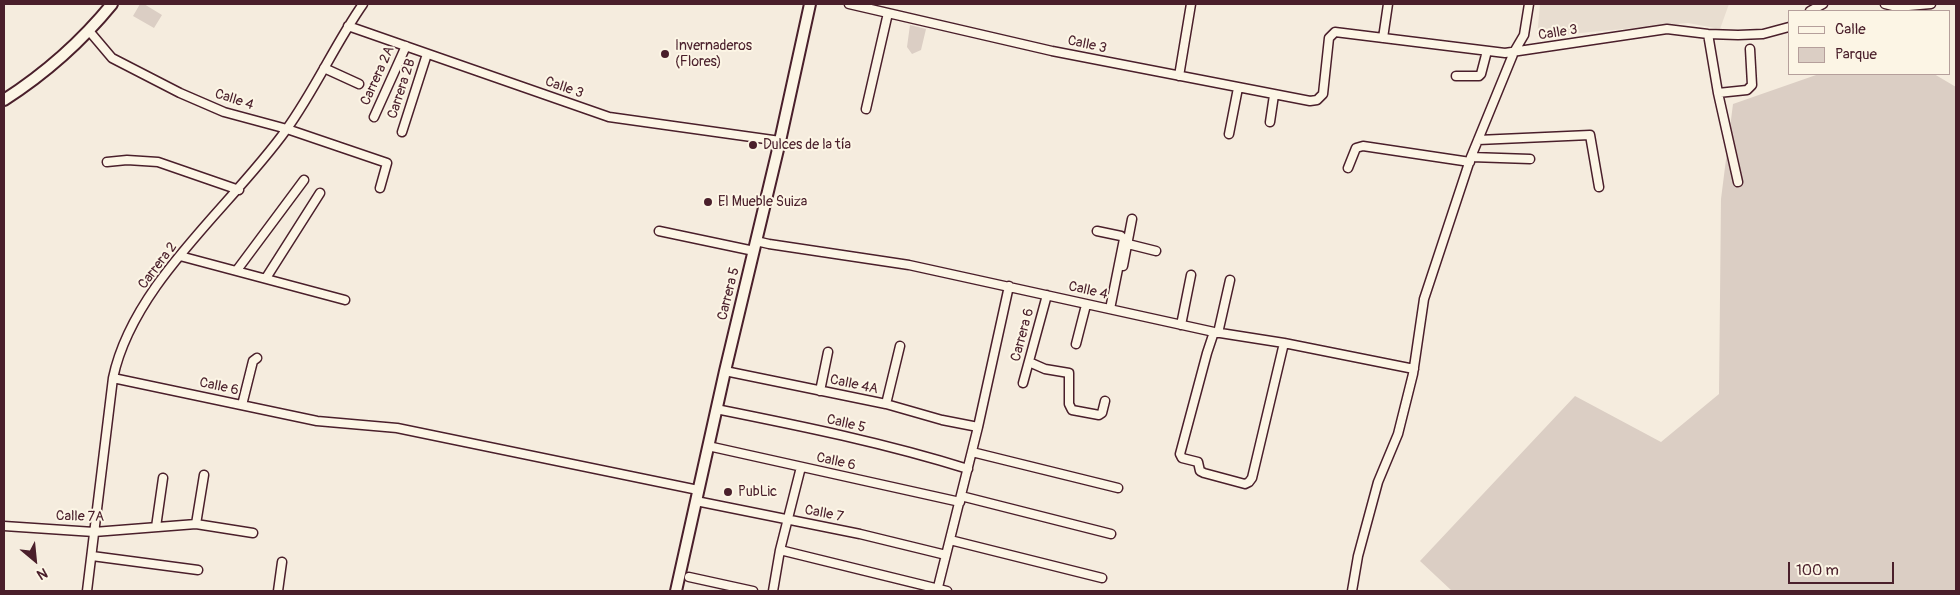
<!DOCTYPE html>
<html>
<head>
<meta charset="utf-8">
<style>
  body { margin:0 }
  #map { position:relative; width:1960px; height:595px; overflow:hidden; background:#f5ecde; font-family:Pangolin,sans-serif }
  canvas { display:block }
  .frame { position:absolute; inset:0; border:5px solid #4a1f2b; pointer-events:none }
  .legend { position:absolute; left:1788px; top:10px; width:162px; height:65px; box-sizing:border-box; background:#fcf5e5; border:1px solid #b59f9b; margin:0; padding:6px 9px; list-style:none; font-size:15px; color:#4a1f2b }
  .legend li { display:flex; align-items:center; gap:10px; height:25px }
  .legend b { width:25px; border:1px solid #b59f9b }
  .north { position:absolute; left:10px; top:535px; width:50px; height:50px; -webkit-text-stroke:4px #fcf5e5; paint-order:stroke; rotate:152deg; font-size:14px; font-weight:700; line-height:20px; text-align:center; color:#4a1f2b }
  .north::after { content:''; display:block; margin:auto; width:18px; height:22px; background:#4a1f2b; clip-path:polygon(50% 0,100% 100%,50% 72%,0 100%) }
  .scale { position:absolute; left:1788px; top:562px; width:106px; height:22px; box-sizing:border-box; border:2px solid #4a1f2b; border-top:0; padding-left:6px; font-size:15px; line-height:18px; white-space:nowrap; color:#4a1f2b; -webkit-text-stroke:4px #fcf5e5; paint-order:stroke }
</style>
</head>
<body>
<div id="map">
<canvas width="1960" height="595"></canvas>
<div class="frame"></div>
<ul class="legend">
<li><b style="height:6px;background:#fcf5e5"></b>Calle</li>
<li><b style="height:14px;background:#dbcec4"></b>Parque</li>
</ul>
<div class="north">N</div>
<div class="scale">100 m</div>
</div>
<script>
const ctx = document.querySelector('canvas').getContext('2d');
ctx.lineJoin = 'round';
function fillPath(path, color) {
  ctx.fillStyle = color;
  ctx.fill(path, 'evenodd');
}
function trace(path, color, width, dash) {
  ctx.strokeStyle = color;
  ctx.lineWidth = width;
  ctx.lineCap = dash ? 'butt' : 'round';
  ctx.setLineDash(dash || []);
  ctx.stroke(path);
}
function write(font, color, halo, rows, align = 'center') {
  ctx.font = font + ' Pangolin,sans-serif';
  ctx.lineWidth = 4;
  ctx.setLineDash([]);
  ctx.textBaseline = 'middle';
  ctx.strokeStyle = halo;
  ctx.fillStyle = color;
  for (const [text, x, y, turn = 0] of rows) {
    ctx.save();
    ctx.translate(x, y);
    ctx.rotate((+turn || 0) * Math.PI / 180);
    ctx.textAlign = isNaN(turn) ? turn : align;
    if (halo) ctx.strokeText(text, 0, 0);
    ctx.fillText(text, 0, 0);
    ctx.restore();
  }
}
fillPath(new Path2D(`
  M1540,4H1729L1720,29L1688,23L1537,37Z`), '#e8ddd0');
fillPath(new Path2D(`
  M140,4H144L162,15L154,28L133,16Z
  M910,25L926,29L921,50L912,54L907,47Z
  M1819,74H1934L1956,87V591H1452L1420,561L1575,396L1661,442L1719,394L1721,199L1733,104Z`), '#dbcec4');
const minor = new Path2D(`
  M849,4L1052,51L1310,101L1317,100L1323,94L1329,38L1335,32L1505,53L1667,29L1708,34L1738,35L1763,34L1789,27
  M1885,4L1897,7L1931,4
  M1810,11L1823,4
  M348,26L609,117L780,141
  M90,32L112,58L180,93L224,112L287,129L387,163L380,188
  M1708,34L1718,93L1738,182
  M1383,38L1388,4
  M324,68L359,84
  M1179,76L1191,4
  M1456,76H1479L1481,74L1487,51
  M1718,93L1747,90L1752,85L1750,49
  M866,109L888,13
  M374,117L406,46
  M1270,122L1274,95
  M402,132L427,54
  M1229,134L1238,88
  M1478,140L1590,135L1599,187
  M1471,157L1530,159
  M107,162L127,160L158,162L239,190
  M1348,168L1356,148L1363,146L1470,162
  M659,231L754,251
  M1097,231L1121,236L1124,239L1110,309
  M756,241L769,244L909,265L1214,332L1284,343L1414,369
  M1128,244L1156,251
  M180,256L345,300
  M1123,266L1132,219
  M237,270L304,180
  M266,278L320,193
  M1181,325L1191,275
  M1214,332L1207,353L1180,454L1182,458L1198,462L1200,471L1204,473L1245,484L1249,482L1252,478L1284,343
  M1218,333L1230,280
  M1076,344L1086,305
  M1029,362L1045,369L1069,373V404L1072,410L1099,415L1102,413L1105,401
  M725,371L886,404L942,420L978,427
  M113,378L317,421L397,428L698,490
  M1023,383L1047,295
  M820,391L828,352
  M886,404L900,346
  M242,405L253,361L257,358
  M716,409C801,426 885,443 968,469
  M708,446L960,502
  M972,452L1118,488
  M961,496L1111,534
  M696,501L860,534L946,555
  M196,524L204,475
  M4,526L94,532L196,524L253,533
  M156,527L163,478
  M950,540L1102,578
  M780,550L947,591
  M92,556L198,570
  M689,577L753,591
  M87,591L113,378C133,283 231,207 286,130C315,90 335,44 363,4
  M278,591L282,562
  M773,591L780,550L801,467
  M937,591L978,427L1009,286
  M1352,591L1358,556L1378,482L1398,434L1413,374L1424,299L1471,157L1514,52L1524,35L1529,4`);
const major = new Path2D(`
  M4,100C46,73 81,42 112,4
  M676,591L725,371L780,141L810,4`);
trace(minor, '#4a1f2b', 11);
trace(major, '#4a1f2b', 14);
trace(minor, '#fcf5e5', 8);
trace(major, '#fcf5e5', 10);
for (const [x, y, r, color] of [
  [665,54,5,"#4a1f2b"],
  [753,145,5,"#4a1f2b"],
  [708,202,5,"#4a1f2b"],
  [728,492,5,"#4a1f2b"]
]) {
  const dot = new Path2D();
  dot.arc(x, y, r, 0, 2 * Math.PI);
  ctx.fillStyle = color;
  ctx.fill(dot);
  trace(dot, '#fcf5e5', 2);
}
write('14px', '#4a1f2b', '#fcf5e5', [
  ["Calle 3",1558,33,-9],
  ["Calle 3",1087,45,12],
  ["Carrera 2A",378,76,-66],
  ["Calle 3",564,88,19],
  ["Carrera 2B",402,89,-72],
  ["Calle 4",234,100,18],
  ["Carrera 2",158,266,-53],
  ["Calle 4",1088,291,13],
  ["Carrera 5",729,294,-76],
  ["Carrera 6",1023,335,-75],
  ["Calle 4A",854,385,12],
  ["Calle 6",219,387,12],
  ["Calle 5",846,424,13],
  ["Calle 6",836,462,12],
  ["Calle 7",824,514,11],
  ["Calle 7A",80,517,1]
]);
write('14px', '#4a1f2b', '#fcf5e5', [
  ["Invernaderos",675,46],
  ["(Flores)",675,62],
  ["Dulces de la tía",763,145],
  ["El Mueble Suiza",718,202],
  ["PubLic",738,492]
], 'left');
</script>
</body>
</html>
